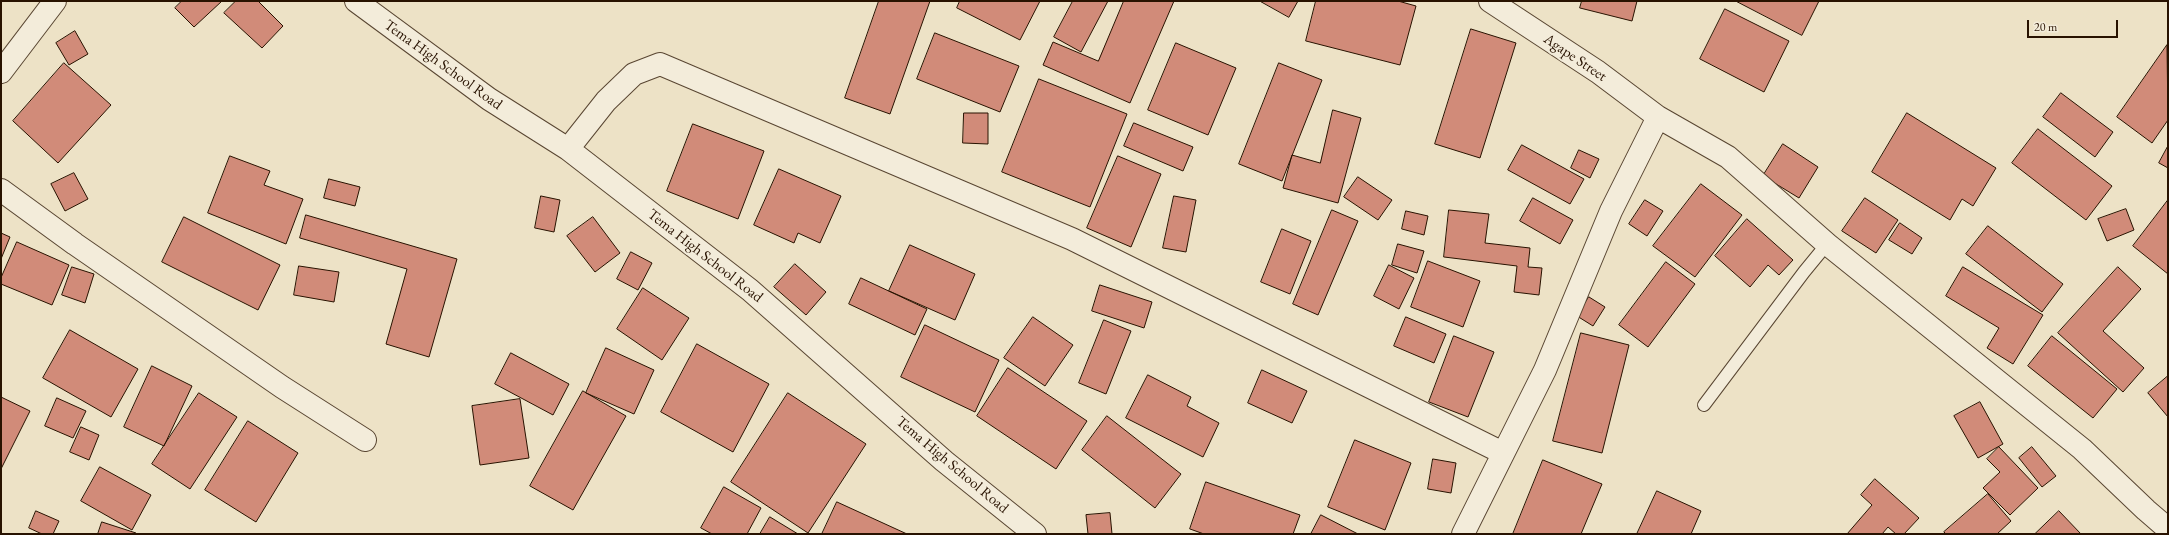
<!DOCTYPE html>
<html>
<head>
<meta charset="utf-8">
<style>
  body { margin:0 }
  #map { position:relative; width:2169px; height:535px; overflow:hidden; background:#ede2c6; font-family:"EB Garamond",serif }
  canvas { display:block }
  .frame { position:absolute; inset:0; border:2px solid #281200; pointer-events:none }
  .scale { position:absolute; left:2027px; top:20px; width:91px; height:18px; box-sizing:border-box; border:2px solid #281200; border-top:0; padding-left:5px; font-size:12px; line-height:14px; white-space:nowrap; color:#281200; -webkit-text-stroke:3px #f3ecda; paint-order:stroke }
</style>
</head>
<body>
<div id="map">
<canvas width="2169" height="535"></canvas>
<div class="frame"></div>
<div class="scale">20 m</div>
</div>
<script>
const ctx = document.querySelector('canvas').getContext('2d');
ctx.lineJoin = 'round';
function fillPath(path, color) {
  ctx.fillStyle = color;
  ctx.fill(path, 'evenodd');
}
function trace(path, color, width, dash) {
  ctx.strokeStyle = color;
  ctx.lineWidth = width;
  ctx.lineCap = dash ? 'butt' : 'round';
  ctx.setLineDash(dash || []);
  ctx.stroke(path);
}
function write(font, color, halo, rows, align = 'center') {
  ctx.font = font + ' "EB Garamond",serif';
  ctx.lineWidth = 4;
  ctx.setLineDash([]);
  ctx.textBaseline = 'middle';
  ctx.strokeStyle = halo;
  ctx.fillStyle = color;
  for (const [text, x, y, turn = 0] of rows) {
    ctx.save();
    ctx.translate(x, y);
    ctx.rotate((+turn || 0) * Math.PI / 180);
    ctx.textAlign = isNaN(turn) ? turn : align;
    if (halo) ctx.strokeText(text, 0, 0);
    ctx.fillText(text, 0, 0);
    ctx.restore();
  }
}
const building = new Path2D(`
  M182,1H222L194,27L175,8Z
  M236,1H258L283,26L262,48L224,13Z
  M879,1H930L890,114L845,98Z
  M960,1H1040L1020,40L957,8Z
  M1073,1H1108L1081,52L1054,37Z
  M1124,1H1174L1130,103L1043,65L1053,42L1098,61Z
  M1260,1H1298L1289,17Z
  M1316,1H1398L1416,6L1400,65L1306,41Z
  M1582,1H1637L1632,21L1580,8Z
  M1736,1H1819L1802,35Z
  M1725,9L1789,41L1764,92L1700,59Z
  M1471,29L1516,43L1480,158L1435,144Z
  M75,31L88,54L69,65L56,43Z
  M935,33L1019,66L1000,112L917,79Z
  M1176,43L1236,68L1208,135L1148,110Z
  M2167,45L2168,120L2152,143L2117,117Z
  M64,63L111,105L58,163L13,121Z
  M1279,63L1322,80L1282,181L1239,164Z
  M1039,79L1127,114L1090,207L1002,172Z
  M2061,93L2113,132L2095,157L2043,117Z
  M1333,110L1361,118L1338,203L1283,188L1292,155L1320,163Z
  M964,113H988V144L963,143Z
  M1907,113L1996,168L1973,206L1962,199L1950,220L1872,172Z
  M1134,123L1193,147L1183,171L1124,146Z
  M693,124L764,151L738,219L667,191Z
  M2038,129L2112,186L2086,220L2012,163Z
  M1783,144L1818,167L1799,198L1763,176Z
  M1522,145L1584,179L1570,204L1508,170Z
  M2168,146V168L2159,163Z
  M1579,150L1599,159L1590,178L1571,168Z
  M230,156L270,171L264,185L303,199L286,244L208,213Z
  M1118,156L1161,174L1131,247L1087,228Z
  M779,169L841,196L820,243L798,233L794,243L754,225Z
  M74,173L88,199L65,211L51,184Z
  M1358,177L1392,200L1378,220L1344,197Z
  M329,179L360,187L355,206L324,198Z
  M1701,184L1742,215L1695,277L1653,246Z
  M541,196L560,200L554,232L535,228Z
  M1174,196L1196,200L1186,252L1163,248Z
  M1533,198L1573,220L1560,244L1520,221Z
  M1865,198L1898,220L1876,253L1842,231Z
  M1645,200L1663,211L1647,236L1629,224Z
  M2168,200V274L2133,246Z
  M2126,209L2134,230L2107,241L2098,219Z
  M1332,210L1358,221L1318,315L1293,304Z
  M1449,210L1489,214L1485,243L1530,248L1528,267L1542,268L1539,295L1514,292L1517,266L1444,257Z
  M1406,211L1428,216L1424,235L1402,229Z
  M306,215L457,259L429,357L386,344L407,269L300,238Z
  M184,217L280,265L258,310L162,262Z
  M593,217L620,253L595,272L567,236Z
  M1747,219L1793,260L1779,275L1768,265L1750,287L1715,256Z
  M1900,223L1922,238L1912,254L1889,240Z
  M1988,226L2063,284L2042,312L1966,254Z
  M1282,229L1311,241L1290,294L1261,282Z
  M1,233L10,237L1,259Z
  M17,242L69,265L52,305L1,284V278Z
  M1398,244L1424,251L1417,273L1392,265Z
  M910,245L975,274L955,320L889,291Z
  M631,252L652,263L638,290L617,279Z
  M1428,261L1480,281L1463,327L1411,307Z
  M1666,262L1695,284L1648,347L1619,325Z
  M795,264L826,292L806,315L774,287Z
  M1389,265L1414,278L1399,309L1374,296Z
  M299,266L339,272L334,302L294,295Z
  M72,267L94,274L85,303L62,295Z
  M1963,267L2043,315L2013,364L1987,348L1999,328L1946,296Z
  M2118,267L2141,289L2103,331L2144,368L2123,392L2058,333Z
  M861,278L927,309L915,335L849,304Z
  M1100,285L1152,302L1144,328L1092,311Z
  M643,288L689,318L662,360L617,329Z
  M1589,297L1605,307L1593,326L1577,316Z
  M1033,317L1073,345L1045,386L1004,358Z
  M1406,317L1446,334L1434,363L1394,346Z
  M1104,320L1131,331L1106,394L1079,383Z
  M925,325L999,360L975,412L901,377Z
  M70,330L138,369L111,417L43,378Z
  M1581,333L1629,345L1602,453L1553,441Z
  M1454,336L1494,352L1468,417L1429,402Z
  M2052,336L2117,389L2093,418L2028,366Z
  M697,344L769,384L733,452L661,412Z
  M606,348L654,370L634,414L586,393Z
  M511,353L569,384L553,415L495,384Z
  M152,366L192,386L164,446L124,427Z
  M1008,368L1087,421L1056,469L977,416Z
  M1262,370L1307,391L1292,423L1248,403Z
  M1148,375L1191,397L1187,406L1219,423L1203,457L1126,418Z
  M2168,376V417L2148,393Z
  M583,391L626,416L573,510L530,486Z
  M199,393L237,417L190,489L152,464Z
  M788,393L866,444L808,533L731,482Z
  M1,397L30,411L1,469Z
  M57,398L86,411L73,438L45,426Z
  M520,399L529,458L480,465L472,406Z
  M1980,402L2003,444L1978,458L1954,416Z
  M1107,416L1181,474L1155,508L1082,450Z
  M248,421L298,453L256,522L205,490Z
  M81,427L99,435L89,460L70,452Z
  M1355,440L1411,463L1385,530L1328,507Z
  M1999,447L2038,488L2010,515L1983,488L2000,472L1987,459Z
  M2032,447L2056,476L2042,487L2019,458Z
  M1433,459L1456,463L1451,493L1428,489Z
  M1543,460L1602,484L1581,534H1513Z
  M100,467L151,495L132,530L81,501Z
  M1875,479L1919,518L1904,534H1896L1888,527L1882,534H1847L1872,505L1861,495Z
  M1206,482L1300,515L1293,534H1204L1190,529Z
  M724,487L761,508L747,534H712L701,528Z
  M1657,491L1701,511L1691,534H1637Z
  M1988,494L2011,521L1997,534H1946L1944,532Z
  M837,502L907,534H822Z
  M36,511L59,521L53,534H42L29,528Z
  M2059,511L2081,534H2035Z
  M1110,513L1112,534H1088L1086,515Z
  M1321,515L1358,534H1311Z
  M770,517L798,534H760Z
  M102,522L136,533V534H98Z`);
fillPath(building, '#d18b79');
trace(building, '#281200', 1);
const lane = new Path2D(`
  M1704,405L1804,272L1827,244`);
const street = new Path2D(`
  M356,1L489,99L568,149L750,290L944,461L1035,534
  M1490,1L1598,72L1658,117L1728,157L1827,244L2082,449L2146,510L2168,529
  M1,72L55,1
  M568,149L606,101L634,74L660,64L1072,239L1503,453
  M1,190L75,244L282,387L365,440
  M1463,534L1545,370L1611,211L1658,117`);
trace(lane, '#594632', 14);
trace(street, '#594632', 24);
trace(lane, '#f3ecda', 12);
trace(street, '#f3ecda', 22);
write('15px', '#281200', '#f3ecda', [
  ["Agape Street",1575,58,34],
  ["Tema High School Road",443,65,36],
  ["Tema High School Road",705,256,38],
  ["Tema High School Road",952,465,40]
]);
</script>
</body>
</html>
